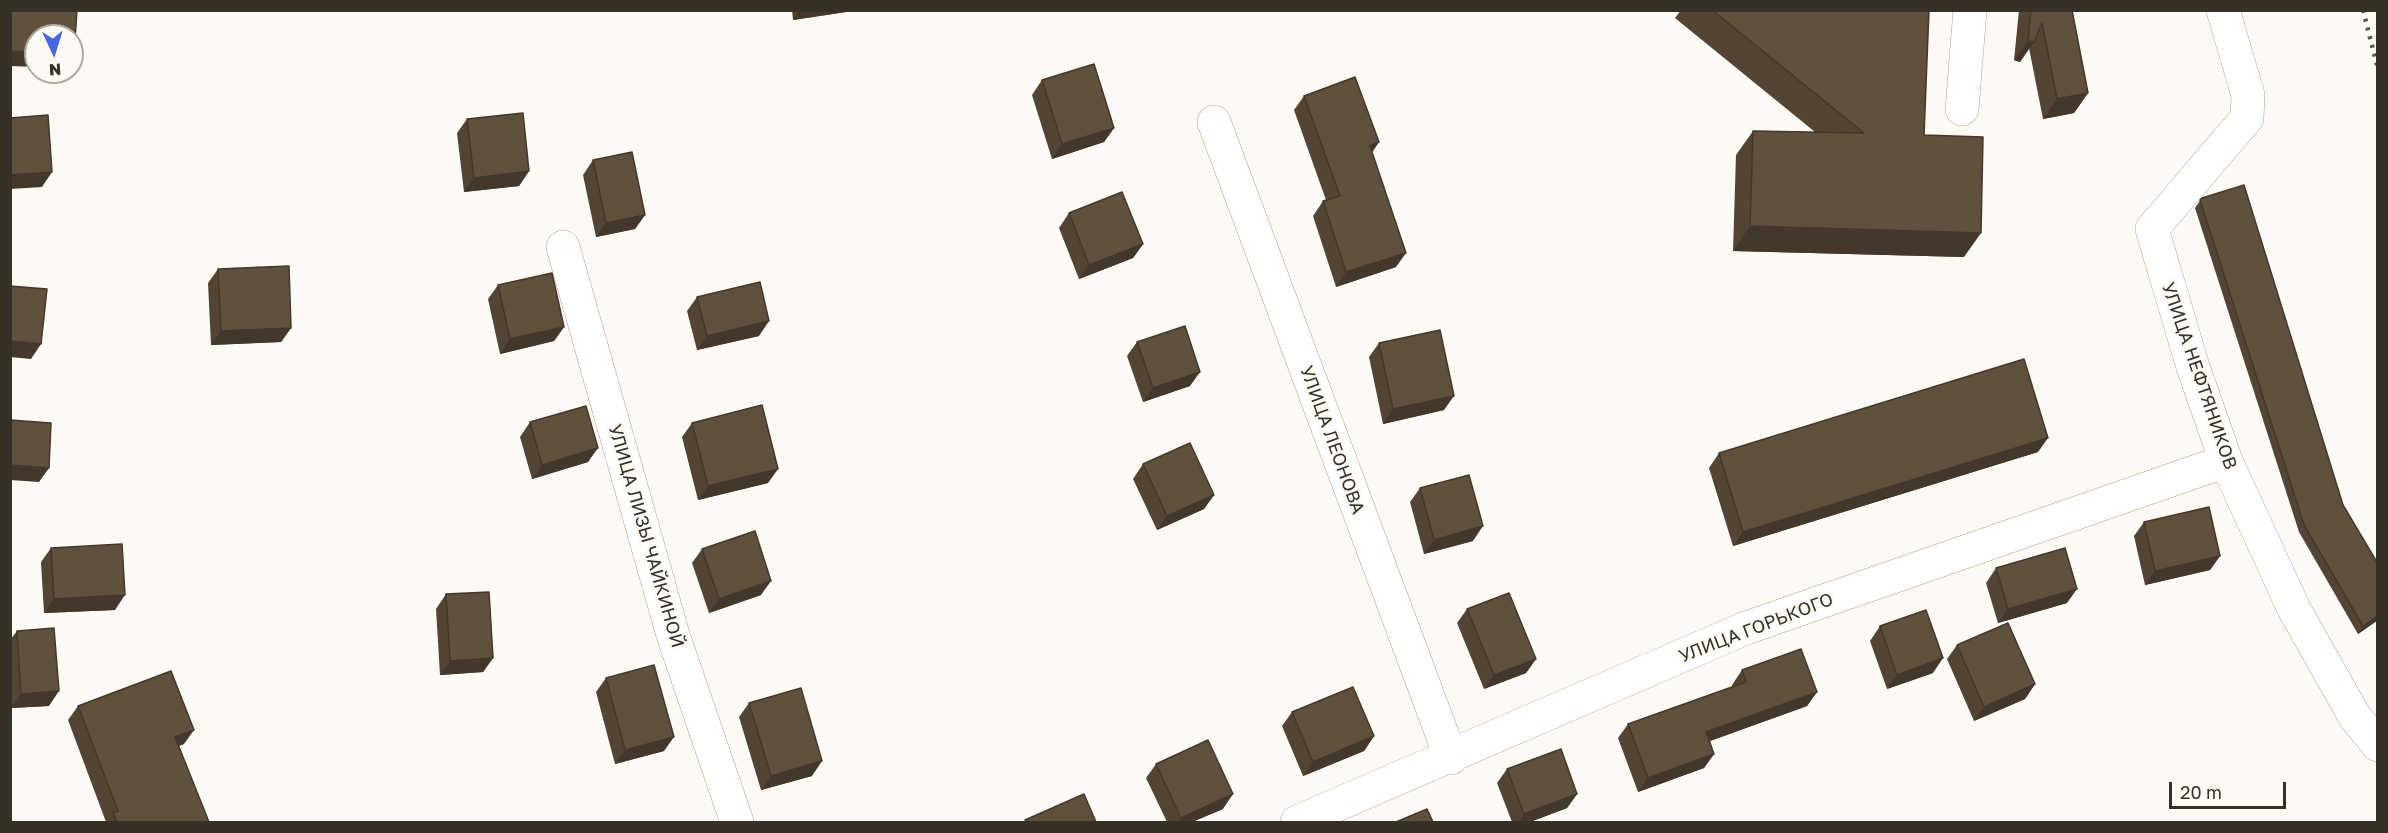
<!DOCTYPE html>
<html>
<head>
<meta charset="utf-8">
<style>
  body { margin:0 }
  #map { position:relative; width:2388px; height:833px; overflow:hidden; background:#fdf9f4; font-family:"Golos Text",sans-serif }
  canvas { display:block }
  .frame { position:absolute; inset:0; border:12px solid #373027; pointer-events:none }
  .north { position:absolute; left:24px; top:24px; width:60px; height:60px; box-sizing:border-box; background:#fdf9f4; border:2px solid #aea9a2; border-radius:50%; rotate:176deg; font-size:16px; font-weight:700; line-height:24px; text-align:center; color:#373027 }
  .north::after { content:''; display:block; margin:auto; width:21px; height:27px; background:#4769dc; clip-path:polygon(50% 0,100% 100%,50% 72%,0 100%) }
  .scale { position:absolute; left:2169px; top:782px; width:117px; height:27px; box-sizing:border-box; border:3px solid #373027; border-top:0; padding-left:8px; font-size:18px; line-height:21px; white-space:nowrap; color:#373027; -webkit-text-stroke:4px #fdf9f4; paint-order:stroke }
</style>
</head>
<body>
<div id="map">
<canvas width="2388" height="833"></canvas>
<div class="frame"></div>
<div class="north">N</div>
<div class="scale">20 m</div>
</div>
<script>
const ctx = document.querySelector('canvas').getContext('2d');
ctx.lineJoin = 'round';
function trace(path, color, width, dash) {
  ctx.strokeStyle = color;
  ctx.lineWidth = width;
  ctx.lineCap = dash ? 'butt' : 'round';
  ctx.setLineDash(dash || []);
  ctx.stroke(path);
}
function fillPath(path, color) {
  ctx.fillStyle = color;
  ctx.fill(path, 'evenodd');
}
function write(font, color, halo, rows, align = 'center') {
  ctx.font = font + ' "Golos Text",sans-serif';
  ctx.lineWidth = 6;
  ctx.setLineDash([]);
  ctx.textBaseline = 'middle';
  ctx.strokeStyle = halo;
  ctx.fillStyle = color;
  for (const [text, x, y, turn = 0] of rows) {
    ctx.save();
    ctx.translate(x, y);
    ctx.rotate((+turn || 0) * Math.PI / 180);
    ctx.textAlign = isNaN(turn) ? turn : align;
    if (halo) ctx.strokeText(text, 0, 0);
    ctx.fillText(text, 0, 0);
    ctx.restore();
  }
}
const minor = new Path2D(`
  M2223,10L2248,95L2247,118L2152,229L2193,367L2226,461L2294,609L2355,717L2378,745
  M1962,109L1970,10
  M1214,122L1451,758
  M563,247L673,635L737,822
  M1297,822L1746,628L2226,461`);
trace(minor, '#b3a28d', 34);
trace(minor, '#fff', 33);
trace(new Path2D(`
  M2363,10L2378,69`), '#5c554d', 4.5, [3, 6]);
fillPath(new Path2D(`
  M792,10H847L846,12L793,20Z
  M1681,10H1929L1924,135L1964,257L1733,251L1736,155L1753,131L1815,132L1675,18Z
  M2019,10H2072L2088,93L2074,113L2043,119L2029,48L2020,62L2014,60Z
  M1042,80L1114,128L1104,142L1052,159L1032,95Z
  M1304,96L1379,142L1372,152L1396,267L1336,287L1313,216L1323,201L1326,200L1294,110Z
  M467,119L529,171L519,186L464,192L457,133Z
  M593,160L645,215L635,229L596,237L583,175Z
  M2202,198L2343,505L2378,564V620L2358,634L2299,532L2195,208Z
  M1069,213L1143,244L1133,258L1079,279L1059,228Z
  M218,269L291,328L281,342L211,345L208,283Z
  M498,285L564,327L554,341L500,354L488,299Z
  M697,297L759,336L697,350L687,311Z
  M1137,342L1190,386L1143,402L1127,356Z
  M1379,343L1444,410L1383,424L1369,357Z
  M530,422L588,462L532,479L520,437Z
  M692,423L768,483L698,500L682,437Z
  M2038,452L1733,546L1709,468L1719,453Z
  M1143,464L1214,495L1204,509L1157,530L1133,479Z
  M1420,488L1473,541L1424,554L1410,502Z
  M2144,522L2220,556L2210,570L2145,585L2134,536Z
  M51,548L115,610L44,613L41,562Z
  M702,549L761,595L709,613L692,563Z
  M1996,568L2067,603L1998,623L1986,583Z
  M446,594L493,658L483,672L440,675L436,609Z
  M1467,609L1536,659L1526,673L1484,689L1457,623Z
  M1880,626L1933,673L1887,689L1870,641Z
  M17,631L49,706L11,708L10,640Z
  M1957,645L2035,684L2025,699L1974,721L1947,659Z
  M1742,670L1817,692L1807,706L1710,741L1714,754L1704,768L1638,792L1618,738L1628,724L1732,687V685Z
  M606,678L664,751L615,764L596,692Z
  M749,703L812,776L761,790L739,717Z
  M78,706L184,744L179,746L209,822H106L68,720Z
  M1292,712L1374,736L1364,751L1303,776L1282,726Z
  M1156,764L1223,809L1192,822H1167L1146,778Z
  M1507,769L1577,794L1567,808L1530,822H1512L1497,783Z`), '#534535');
fillPath(new Path2D(`
  M800,10H847L846,12L793,20Z
  M2028,41L2034,42L2020,62L2014,60Z
  M10,51L36,52V67L10,66Z
  M2088,93L2074,113L2043,119L2057,99Z
  M1114,128L1104,142L1052,159L1062,144Z
  M1379,142L1369,157L1370,146Z
  M529,171L519,186L464,192L474,178Z
  M52,172L42,187L10,189V175Z
  M645,215L635,229L596,237L606,223Z
  M1750,226L1981,233L1964,257L1733,251Z
  M1143,244L1133,258L1079,279L1089,265Z
  M1406,253L1396,267L1336,287L1346,272Z
  M769,321L759,336L697,350L707,336Z
  M564,327L554,341L500,354L510,339Z
  M291,328L281,342L211,345L221,331Z
  M10,341L41,344L31,359L10,357Z
  M1200,372L1190,386L1143,402L1153,388Z
  M1454,396L1444,410L1383,424L1393,409Z
  M2048,438L2038,452L1733,546L1743,532Z
  M598,448L588,462L532,479L542,465Z
  M10,465L49,468L39,482L10,480Z
  M778,469L768,483L698,500L708,486Z
  M1214,495L1204,509L1157,530L1167,516Z
  M1483,526L1473,541L1424,554L1434,540Z
  M2220,556L2210,570L2145,585L2155,571Z
  M771,581L761,595L709,613L719,599Z
  M2077,589L2067,603L1998,623L2008,609Z
  M125,595L115,610L44,613L54,599Z
  M2378,616V620L2358,634L2363,626Z
  M493,658L483,672L440,675L450,661Z
  M1943,658L1933,673L1887,689L1897,675Z
  M1536,659L1526,673L1484,689L1494,675Z
  M2035,684L2025,699L1974,721L1984,707Z
  M59,691L49,706L11,708L21,694Z
  M1817,692L1807,706L1696,746L1706,732Z
  M194,730L184,744L165,751L175,737Z
  M1374,736L1364,751L1303,776L1313,762Z
  M674,737L664,751L615,764L625,750Z
  M1714,754L1704,768L1638,792L1648,778Z
  M822,761L812,776L761,790L771,776Z
  M1233,794L1223,809L1192,822H1178L1181,818Z
  M1577,794L1567,808L1530,822H1518L1524,814Z`), '#43382b');
const building = new Path2D(`
  M10,10H77L74,55L72,54V36H36V52L10,51Z
  M1712,10H1929L1924,135L1983,137L1981,233L1750,226L1753,131L1864,133Z
  M2031,10H2072L2088,93L2057,99L2042,23L2034,42L2028,41Z
  M1094,64L1114,128L1062,144L1042,80Z
  M1355,77L1379,142L1370,146L1406,253L1346,272L1323,201L1340,196L1304,96Z
  M523,113L529,171L474,178L467,119Z
  M48,115L52,172L10,175V118Z
  M632,152L645,215L606,223L593,160Z
  M2244,185L2343,505L2378,564V616L2363,626L2304,525L2200,200L2202,198Z
  M1122,192L1143,244L1089,265L1069,213Z
  M289,266L291,328L221,331L218,269Z
  M552,273L564,327L510,339L498,285Z
  M760,282L769,321L707,336L697,297Z
  M10,286L47,289L41,344L10,341Z
  M1185,326L1200,372L1153,388L1137,342Z
  M1440,330L1454,396L1393,409L1379,343Z
  M2024,359L2048,438L1743,532L1719,453Z
  M762,405L778,469L708,486L692,423Z
  M586,406L598,448L542,465L530,422Z
  M10,420L51,423L49,468L10,465Z
  M1190,443L1214,495L1167,516L1143,464Z
  M1469,475L1483,526L1434,540L1420,488Z
  M2209,507L2220,556L2155,571L2144,522Z
  M755,531L771,581L719,599L702,549Z
  M122,544L125,595L54,599L51,548Z
  M2065,548L2077,589L2008,609L1996,568Z
  M489,592L493,658L450,661L446,594Z
  M1509,593L1536,659L1494,675L1467,609Z
  M1926,610L1943,658L1897,675L1880,626Z
  M2008,623L2035,684L1984,707L1957,645Z
  M54,628L59,691L21,694L17,631Z
  M1801,649L1817,692L1706,732L1714,754L1648,778L1628,724L1746,682L1742,670Z
  M654,665L674,737L625,750L606,678Z
  M171,671L194,730L175,737L209,822H117L113,813L118,811L78,706Z
  M1353,687L1374,736L1313,762L1292,712Z
  M801,688L822,761L771,776L749,703Z
  M1208,740L1233,794L1181,818L1156,764Z
  M1561,749L1577,794L1524,814L1507,769Z
  M1084,794L1096,822H1027L1025,820Z
  M1427,809L1433,822H1396Z`);
fillPath(building, '#60503e');
trace(building, '#43382b', 1.5);
write('18px', '#373027', '#fdf9f4', [
  ["УЛИЦА НЕФТЯНИКОВ",2199,376,71],
  ["УЛИЦА ЛЕОНОВА",1332,440,70],
  ["УЛИЦА ЛИЗЫ ЧАЙКИНОЙ",646,536,74],
  ["УЛИЦА ГОРЬКОГО",1756,628,-21]
]);
</script>
</body>
</html>
